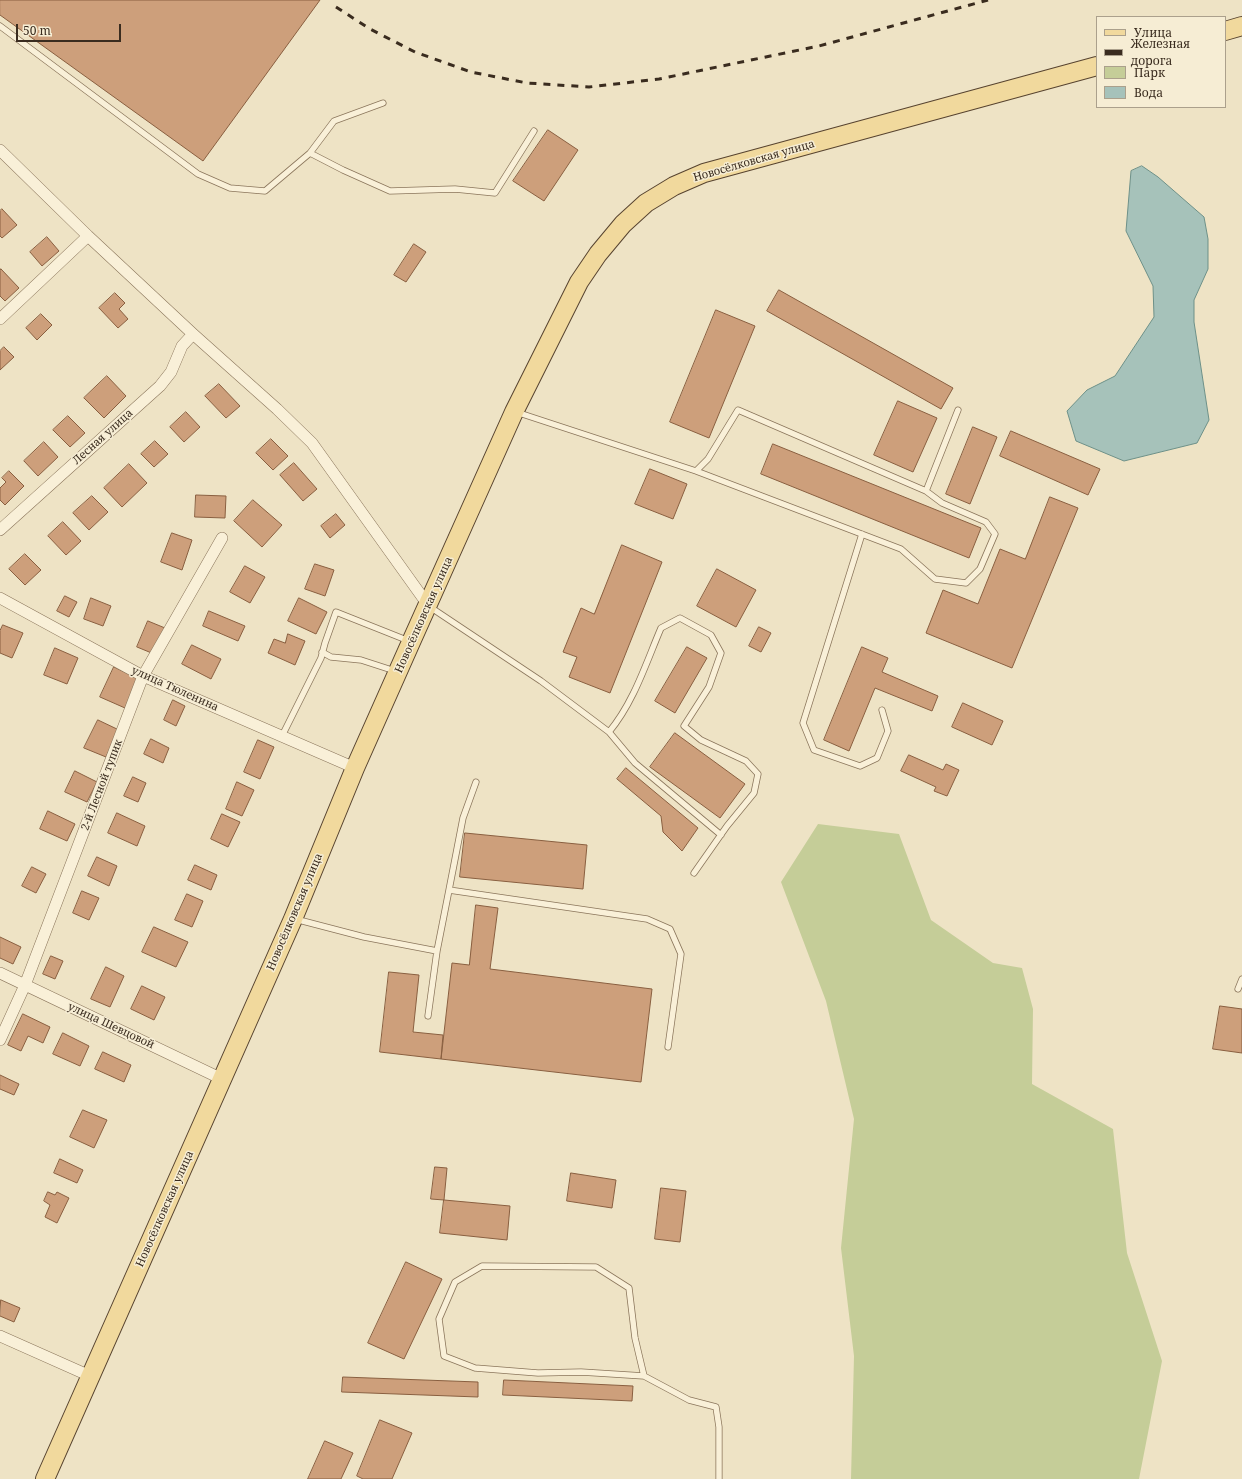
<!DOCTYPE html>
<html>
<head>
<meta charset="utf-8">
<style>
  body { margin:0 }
  #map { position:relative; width:1242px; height:1479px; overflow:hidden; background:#eee3c5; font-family:"Noto Serif",serif }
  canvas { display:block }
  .legend { position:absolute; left:1096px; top:16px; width:130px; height:92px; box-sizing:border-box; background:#f6edd4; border:1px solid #aba08c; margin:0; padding:5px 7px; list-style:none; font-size:12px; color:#3a2c1f }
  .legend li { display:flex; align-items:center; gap:8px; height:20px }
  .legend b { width:20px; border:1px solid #aba08c }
  .scale { position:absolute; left:16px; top:24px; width:105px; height:18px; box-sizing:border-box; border:2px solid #3a2c1f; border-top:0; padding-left:5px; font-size:12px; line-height:14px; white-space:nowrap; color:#3a2c1f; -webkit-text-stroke:3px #f6edd4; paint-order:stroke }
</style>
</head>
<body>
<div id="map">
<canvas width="1242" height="1479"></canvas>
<ul class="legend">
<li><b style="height:5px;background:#f1d99d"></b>Улица</li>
<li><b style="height:5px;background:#3a2c1f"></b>Железная дорога</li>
<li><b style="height:11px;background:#c5cd98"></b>Парк</li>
<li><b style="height:11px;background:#a6c2ba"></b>Вода</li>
</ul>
<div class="scale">50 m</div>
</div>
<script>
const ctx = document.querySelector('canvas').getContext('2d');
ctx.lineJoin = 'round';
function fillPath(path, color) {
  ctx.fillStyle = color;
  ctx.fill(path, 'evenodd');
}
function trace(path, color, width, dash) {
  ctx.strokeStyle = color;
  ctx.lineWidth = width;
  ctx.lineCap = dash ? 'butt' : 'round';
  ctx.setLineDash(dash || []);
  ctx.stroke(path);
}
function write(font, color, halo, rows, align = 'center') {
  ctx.font = font + ' "Noto Serif",serif';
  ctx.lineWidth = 3;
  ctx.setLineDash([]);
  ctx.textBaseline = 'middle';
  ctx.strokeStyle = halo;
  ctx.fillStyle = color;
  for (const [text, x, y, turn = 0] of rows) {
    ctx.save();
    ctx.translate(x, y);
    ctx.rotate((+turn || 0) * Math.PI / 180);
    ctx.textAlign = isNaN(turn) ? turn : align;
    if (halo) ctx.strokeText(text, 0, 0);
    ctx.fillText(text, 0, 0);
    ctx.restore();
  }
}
fillPath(new Path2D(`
  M818,824L899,834L931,920L993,963L1022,968L1033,1009L1032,1084L1113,1129L1127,1253L1162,1361L1139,1479H851L854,1356L841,1248L854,1119L826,1001L781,882Z`), '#c5cd98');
const water = new Path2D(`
  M1142,166L1158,177L1204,217L1208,239V269L1194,300V322L1209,420L1197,443L1124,461L1076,441L1067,411L1087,390L1115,376L1154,317L1153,286L1126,231L1131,171Z`);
fillPath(water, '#a6c2ba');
trace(water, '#6d9088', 1);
const building = new Path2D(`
  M0,0H320L203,161L0,15Z
  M548,130L578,150L544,201L513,181Z
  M2,209L17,225L2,238L0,236V211Z
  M47,237L59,251L42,266L30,252Z
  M414,244L426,252L406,282L394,275Z
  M1,269L19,288L5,301L0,296V271Z
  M779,290L953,388L941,409L767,311Z
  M115,293L125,303L119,309L128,319L118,328L99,308Z
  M716,310L755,326L709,438L670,422Z
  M41,314L52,325L37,340L26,328Z
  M4,347L14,357L0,370V351Z
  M107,376L126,396L104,418L84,398Z
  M219,384L240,406L226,418L205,396Z
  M898,401L937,418L913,472L874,455Z
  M186,412L200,427L184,442L170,427Z
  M68,416L85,433L70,447L53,430Z
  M973,427L997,437L970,504L946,494Z
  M1011,431L1100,469L1088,495L1000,456Z
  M271,439L288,456L273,470L256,453Z
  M155,441L168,454L154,467L141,454Z
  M44,442L58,457L38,476L24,461Z
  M773,444L981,528L969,558L761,474Z
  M294,463L317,489L303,501L280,475Z
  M129,464L147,483L122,507L104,488Z
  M650,469L687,484L673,519L635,504Z
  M9,471L24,486L5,505L0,500V488L6,482L2,478Z
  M196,495L226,496L225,518L195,517Z
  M92,496L108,512L89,530L73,513Z
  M1050,497L1078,508L1012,668L926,633L943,590L978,604L1000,549L1025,559Z
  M253,500L282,525L262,547L234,521Z
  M336,514L345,525L330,538L321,526Z
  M63,522L81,541L66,555L48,536Z
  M172,533L192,540L182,570L161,562Z
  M622,545L662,562L610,693L569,677L577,657L563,652L581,608L594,614Z
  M25,554L41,570L25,585L9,569Z
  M315,564L334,570L325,596L305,589Z
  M245,566L265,577L250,603L230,592Z
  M717,569L756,590L736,627L697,606Z
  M65,596L77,602L69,617L57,611Z
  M91,598L111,606L103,626L84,619Z
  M299,598L327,612L316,634L288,621Z
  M209,611L245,626L238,641L203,626Z
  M148,621L165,628L154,654L137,647Z
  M3,625L23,633L12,658L0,653V631Z
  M759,627L771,633L761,652L749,646Z
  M288,634L305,641L295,665L268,653L274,639L285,643Z
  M192,645L221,659L211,679L182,664Z
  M687,647L707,658L675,713L655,701Z
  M862,647L888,658L882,672L938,696L932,711L875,688L849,751L824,740Z
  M55,648L78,658L67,684L44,675Z
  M114,667L139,679L125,708L100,697Z
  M173,700L185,706L176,726L164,720Z
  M963,703L1003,721L992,745L952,727Z
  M98,720L119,730L106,757L84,748Z
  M675,733L745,784L720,818L650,767Z
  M151,739L169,748L163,763L144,754Z
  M258,740L274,747L260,779L244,772Z
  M909,755L943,770L946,764L959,770L947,796L934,791L936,787L901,771Z
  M626,768L698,828L682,851L663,832L661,816L617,779Z
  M75,771L97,782L87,802L65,792Z
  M133,777L146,783L138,802L124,796Z
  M237,782L254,790L242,816L226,809Z
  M48,811L75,824L67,841L40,829Z
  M117,813L145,826L137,846L108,833Z
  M222,814L240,822L228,847L211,839Z
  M465,833L587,845L583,889L460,877Z
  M97,857L117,866L109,886L88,876Z
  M195,865L217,875L211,890L188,880Z
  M32,867L46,874L36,893L22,886Z
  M82,891L99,898L89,920L73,913Z
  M187,894L203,901L192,927L175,920Z
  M476,905L498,908L490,969L652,989L641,1082L441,1059L452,963L469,965Z
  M154,927L188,942L176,967L142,952Z
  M0,937L21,947L13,964L0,958Z
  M51,956L63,961L55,979L43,974Z
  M106,967L124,976L110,1007L91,999Z
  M389,972L419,975L413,1032L443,1035L441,1059L380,1052Z
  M142,986L165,997L154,1020L131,1009Z
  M1220,1006L1242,1009V1053L1213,1049Z
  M23,1014L50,1027L43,1043L28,1036L21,1051L8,1045Z
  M63,1033L89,1046L80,1066L53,1054Z
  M103,1052L131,1065L124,1082L95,1069Z
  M0,1075L19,1084L14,1095L0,1089Z
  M83,1110L107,1120L94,1148L70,1137Z
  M60,1159L83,1170L77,1183L54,1173Z
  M435,1167L447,1168L444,1200L431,1199Z
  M571,1173L616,1180L612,1208L567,1201Z
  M661,1188L686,1191L680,1242L655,1239Z
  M48,1192L55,1195L57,1192L69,1198L57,1223L45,1217L50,1205L44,1201Z
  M444,1200L510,1206L507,1240L440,1233Z
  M406,1262L442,1279L404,1359L368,1343Z
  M1,1300L20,1308L14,1322L0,1316Z
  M343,1377L478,1382V1397L342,1392Z
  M504,1380L633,1386L632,1401L503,1395Z
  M380,1420L412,1433L392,1479H363L357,1476Z
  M325,1441L353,1453L341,1479H308Z`);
fillPath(building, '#cd9f7b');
trace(building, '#895f40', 1);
const service = new Path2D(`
  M0,26L198,174L230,188L265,191L310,153L343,170L390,191L455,189L495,193L534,131
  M310,153L334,121L383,103
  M516,412L696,471L708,459L738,410L926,491
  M696,471L901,549L935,579L966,583L980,569L995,534L986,522L942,503L926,491L958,410
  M862,534L803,723L814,750L860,766L877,758L888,731L882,710
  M430,607L541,681L609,732C634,702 646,663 661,628L680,618L711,635L721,653L709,687L684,726L701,740L746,761L758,774L754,793L727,826L694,873
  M322,652L331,657L361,660L395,671
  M609,732L635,763L721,835
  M282,736L321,658L325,643L336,612L409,641
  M449,890L463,818L476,782
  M295,919L364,937L437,951L449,890L647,919L670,929L681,954L668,1047
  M1238,989L1242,979
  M428,1016L437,951
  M644,1376L581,1372L538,1373L475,1368L444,1356L439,1319L455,1282L482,1266L596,1267L629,1288L635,1338L644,1376L689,1400L716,1407L719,1427V1479`);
const minor = new Path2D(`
  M0,150L88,236L193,334L277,409L312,443L428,605
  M0,319L88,236
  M0,530L160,386L171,372L182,346L193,334
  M0,598L143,676L355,768
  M0,973L222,1079
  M0,1040L25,985L143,676L222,538
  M0,1336L90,1376`);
const primary = new Path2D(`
  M1225,31L1242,26
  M45,1479L293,919L355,768L411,642L514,412L579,282L598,254L623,224L646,203L674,186L704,173L1097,66`);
trace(service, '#8a755b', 7);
trace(minor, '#8a755b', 12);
trace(primary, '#57432f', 20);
trace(service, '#f9f0d8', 5.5);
trace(minor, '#f9f0d8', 11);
trace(primary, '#f1d99d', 18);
trace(new Path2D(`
  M336,7L370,29L415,52L471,72L527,83L589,87L659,79L819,46L988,0`), '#3a2c1f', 3, [7, 7]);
write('11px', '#3a2c1f', '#f6edd4', [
  ["Новосёлковская улица",754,161,-16],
  ["Лесная улица",103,437,-42],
  ["Новосёлковская улица",424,615,-66],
  ["улица Тюленина",175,689,24],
  ["2-й Лесной тупик",102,785,-69],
  ["Новосёлковская улица",295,912,-67],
  ["улица Шевцовой",111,1026,25],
  ["Новосёлковская улица",165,1209,-66]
]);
</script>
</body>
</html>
